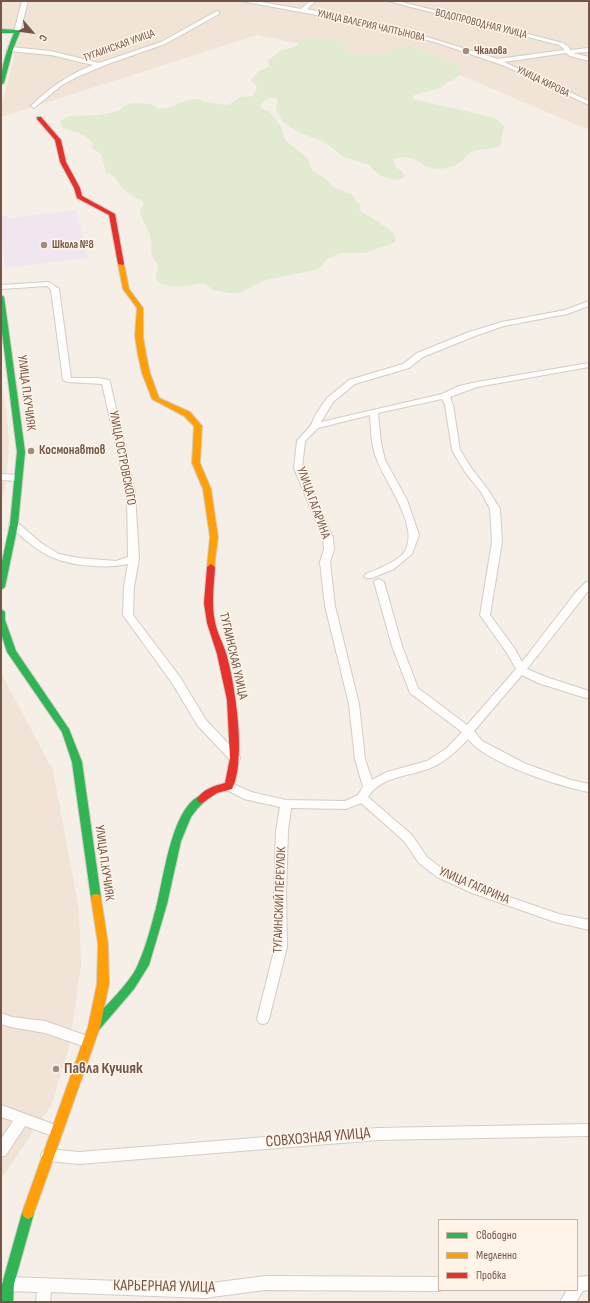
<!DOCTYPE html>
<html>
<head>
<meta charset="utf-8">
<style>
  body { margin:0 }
  #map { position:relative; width:590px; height:1303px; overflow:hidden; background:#f5efe7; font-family:"Sofia Sans Condensed",sans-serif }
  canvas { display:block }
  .frame { position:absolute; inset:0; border:2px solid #725649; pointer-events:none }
  .legend { position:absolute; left:438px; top:1219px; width:140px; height:72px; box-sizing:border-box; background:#fff4e7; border:1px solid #c7b5a8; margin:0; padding:5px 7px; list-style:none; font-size:12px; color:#725649 }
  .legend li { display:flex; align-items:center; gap:8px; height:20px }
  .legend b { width:20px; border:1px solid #c7b5a8 }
  .north { position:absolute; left:12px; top:12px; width:40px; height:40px; -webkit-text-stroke:3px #fff4e7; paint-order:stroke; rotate:118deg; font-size:11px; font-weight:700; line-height:16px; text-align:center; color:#725649 }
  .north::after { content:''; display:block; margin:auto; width:14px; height:18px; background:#725649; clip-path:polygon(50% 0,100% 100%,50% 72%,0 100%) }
</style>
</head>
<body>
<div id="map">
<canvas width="590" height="1303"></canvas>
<div class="frame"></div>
<ul class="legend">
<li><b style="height:5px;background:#30b455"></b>Свободно</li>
<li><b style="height:5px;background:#ff9f0a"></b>Медленно</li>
<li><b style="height:5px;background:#e5322d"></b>Пробка</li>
</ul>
<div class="north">С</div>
</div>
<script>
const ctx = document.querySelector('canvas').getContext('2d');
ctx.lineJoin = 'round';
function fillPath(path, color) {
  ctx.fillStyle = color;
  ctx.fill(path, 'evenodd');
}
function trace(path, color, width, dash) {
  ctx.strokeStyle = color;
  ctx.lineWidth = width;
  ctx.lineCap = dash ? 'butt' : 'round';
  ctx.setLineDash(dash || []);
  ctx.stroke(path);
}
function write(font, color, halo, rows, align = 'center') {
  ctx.font = font + ' "Sofia Sans Condensed",sans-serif';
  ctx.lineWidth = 3;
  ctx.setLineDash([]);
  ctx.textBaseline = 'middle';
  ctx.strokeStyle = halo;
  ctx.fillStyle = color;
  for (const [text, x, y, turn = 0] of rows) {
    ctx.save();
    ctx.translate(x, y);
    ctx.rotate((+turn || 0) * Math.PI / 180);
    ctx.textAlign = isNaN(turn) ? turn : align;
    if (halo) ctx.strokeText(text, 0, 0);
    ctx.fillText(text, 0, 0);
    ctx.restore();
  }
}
fillPath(new Path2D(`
  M1,1H589V130L460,75L257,35L1,117V108L21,30L1,28Z
  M1,376L7,415L9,444L6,484L1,504Z
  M1,673L53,770L79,910L81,966L69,1047L52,1104L1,1179Z`), '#f1e4d7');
fillPath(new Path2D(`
  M76,210L88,258L5,268L1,231V216H6L10,218Z`), '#f1e6f0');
fillPath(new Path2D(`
  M315,37L338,40L345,44L343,50C356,55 373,55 387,52C394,50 400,46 408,46L460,64L465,70L455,79L446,83L440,88L417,94L413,96V99L495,118L505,127L501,137L502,144C493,151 482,147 472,152C468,153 466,157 463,160C457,166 445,169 437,169C418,168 418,152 393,159L397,168L402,171L404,177L399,180L391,179L379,175L369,165L342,156L326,143L298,132L282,121L276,108L278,99C271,96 265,98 261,105V108L270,112L280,125L286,141L305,156L308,159L312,170L327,180L333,187L351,194L360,205L359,209L362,212L392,231L396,240L393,243L365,253H340L327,259L320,268L314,270L265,280L239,293H230L214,290L203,283C192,285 162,292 156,278C155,273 159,270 158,266C156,261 152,257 151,252C151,248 152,243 151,239C149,230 143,222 140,213L144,202L129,194L119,184L115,177L106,172L101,154L93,149C94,135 73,132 63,128L60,121L69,116L99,115L118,111L126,105L132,103L151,104C161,115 177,103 188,100C193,99 197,99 201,100L203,102L228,105L241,97L253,96L257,88L256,85L252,82L251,80L258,72L270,66L268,60L281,51L296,46L303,39Z`), '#e2ebd2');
const street = new Path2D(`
  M22,1H28L20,32L17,34L14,32Z
  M241,1H255L301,9L310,1H316L307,9L401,29L498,59L564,50V49L559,45L388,1H398L563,43L569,47L570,50L589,48V52L573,53L589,57V61L570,56L566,53L504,62L589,101V105L505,66L435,42L360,23Z
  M217,11L219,12V14L165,44L108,64L77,77L62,85L34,108L31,106L32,105C50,87 70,74 93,65L51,55L10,51L7,49L10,47L51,51L99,63L161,42Z
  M49,282L59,289L71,378H98L109,380L110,382L135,493L139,559L134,587L133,615L180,677L206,720L239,755L240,758L239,761H231L198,726L172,683L123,615L124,587L128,564C108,569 73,566 54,558C40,553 18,535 9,524L11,522H17L41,543L59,554L79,558L116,561L128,557L127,493L102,384L67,382L63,380L51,290L47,286L1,289V285Z
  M589,301V306L567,314L504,326L475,336L423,357L409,368L355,384L333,402L321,422L442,394L459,386L477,382L589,363V367L477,387L450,397L453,405L460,450L472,469L489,491L500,509L502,542L490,615L515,649L522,662L576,592L586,582L589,581V590L527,669L546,677L589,691V699L538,683L522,675L474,731L482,741L526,764L571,780L589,784V792C558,786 486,763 468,739C458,750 448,759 435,766C413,777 383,774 368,797L412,835L427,857L445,871L480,887L559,914L589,920V930L555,922L472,893L437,877L419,863L404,841L361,803L346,809L291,808L288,831L286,895L287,947L269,1019L267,1023L263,1024L259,1023L257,1019L275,947L274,895L276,831L280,807L244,799L225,789L224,786L225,783L229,782L251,792L286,800L345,801L358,795L363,787L355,759L349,704L325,606L320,562L324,549L323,538L294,468L297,441L311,425L316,414L327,398L349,380L403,364L417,353L469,332L502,322L565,310ZM442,399L445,405L452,450L465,472L481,492L490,509L492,542L480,615L507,653L516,669L467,725L418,688L402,646L384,582L379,579L376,580L374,582L392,646L410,693L462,732L447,748L427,761L387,772L372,780L365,759L359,704L335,606L330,562L334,549L333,538L302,468L305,441L318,428L370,415C371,430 371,446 377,460C385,482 420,527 405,551C398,562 377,569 366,574L364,576L366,578H372L394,569L412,554L419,535L407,500L385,460L381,443L378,413Z
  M1,474L18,475L22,478L18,481L1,480Z
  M1,1013L12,1017L45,1021L93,1038L95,1042L93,1046L89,1048L45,1033L11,1027L1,1024Z
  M1,1105L61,1127L63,1131L61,1135L56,1137L25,1126L6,1155L1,1157V1139L13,1121L1,1117Z
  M589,1124V1136L378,1140L79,1164L48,1161L43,1159L41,1155L43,1151L48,1149L79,1152L378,1128Z
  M265,1276L439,1277V1290H442L439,1291L265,1290L204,1298L51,1292L50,1302H36L37,1292L8,1291L3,1289L1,1284L3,1279L8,1277L204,1284Z
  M589,1276V1290L583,1291L576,1302H560L567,1290H577V1277Z`);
const fast = new Path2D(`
  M1,29L17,30L20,32L13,49L4,83L1,85C1,66 7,50 14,33H1Z
  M1,295L4,297L25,452L18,524L5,587L1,590V566L10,524L17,452L1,324Z
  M1,609L5,612V620L16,651L69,729L82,762L101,898L100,901L96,902L92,901L91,898L72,762L62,732L7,652L1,633Z
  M202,795L206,796L207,799L198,808L191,817L181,841L167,904L149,965L134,989L98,1031L94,1032L90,1031L88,1027L90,1023C104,1007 132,982 139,962C147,944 152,923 157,904C164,877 172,805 202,795Z
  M28,1207L32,1209L34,1213L14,1284L13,1302H1L2,1284L22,1213L24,1209Z`);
const slow = new Path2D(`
  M121,262L124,264L129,289L143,308V336L146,355L150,373L159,398L190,412L202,426L200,463L211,489L218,537L214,569H208L207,567L210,537L203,489L192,463L194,426L184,416L152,399L142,373L138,355L135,336L137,308L123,289L118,264Z
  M96,894L100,895L101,898L108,944L109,984L100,1027L34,1213L32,1217L28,1219L24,1217L22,1213L88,1027L97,984L98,944L91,898L92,895Z`);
const jam = new Path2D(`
  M37,117H41L61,140L66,162L80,188L82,196L115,214L124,264L123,265L118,264L109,215L77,198L74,188L60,162L55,140L37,119Z
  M211,564L215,567C214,586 211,603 215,622C217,633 223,643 226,653C235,683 247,761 232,789L217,793L202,803L198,802L197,799C203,789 214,786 225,783L230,758L227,700L217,654L207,623L204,603L207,567Z`);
trace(street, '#d4ccc6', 2);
trace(fast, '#d4ccc4', 2);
trace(slow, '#d4ccc4', 2);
trace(jam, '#d4ccc4', 2);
fillPath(street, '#fefdfb');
fillPath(fast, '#30b455');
fillPath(slow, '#ff9f0a');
fillPath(jam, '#e5322d');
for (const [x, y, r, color] of [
  [466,51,4,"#a08c80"],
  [44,245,4,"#a08c80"],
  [31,451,4,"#a08c80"],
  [56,1069,4,"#a08c80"]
]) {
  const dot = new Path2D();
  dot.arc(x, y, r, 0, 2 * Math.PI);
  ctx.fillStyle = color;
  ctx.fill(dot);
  trace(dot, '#fff4e7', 1.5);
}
write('11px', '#725649', '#fff4e7', [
  ["ВОДОПРОВОДНАЯ УЛИЦА",481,24,14],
  ["УЛИЦА ВАЛЕРИЯ ЧАПТЫНОВА",371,26,13],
  ["ТУГАИНСКАЯ УЛИЦА",119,46,-20],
  ["УЛИЦА КИРОВА",543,82,26]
]);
write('bold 11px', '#725649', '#fff4e7', [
  ["Чкалова",474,51],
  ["Школа №8",52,245]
], 'left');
write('13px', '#725649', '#fff4e7', [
  ["УЛИЦА П.КУЧИЯК",26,393,83],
  ["УЛИЦА ОСТРОВСКОГО",122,458,79],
  ["УЛИЦА ГАГАРИНА",313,503,70],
  ["ТУГАИНСКАЯ УЛИЦА",233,656,77],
  ["УЛИЦА П.КУЧИЯК",104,863,82],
  ["УЛИЦА ГАГАРИНА",474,886,23],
  ["ТУГАИНСКИЙ ПЕРЕУЛОК",280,900,-88]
]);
write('bold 13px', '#725649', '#fff4e7', [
  ["Космонавтов",39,451]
], 'left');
write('bold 16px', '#725649', '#fff4e7', [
  ["Павла Кучияк",64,1069]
], 'left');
write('16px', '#725649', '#fff4e7', [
  ["СОВХОЗНАЯ УЛИЦА",318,1138,-5],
  ["КАРЬЕРНАЯ УЛИЦА",164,1287,1]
]);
</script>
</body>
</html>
